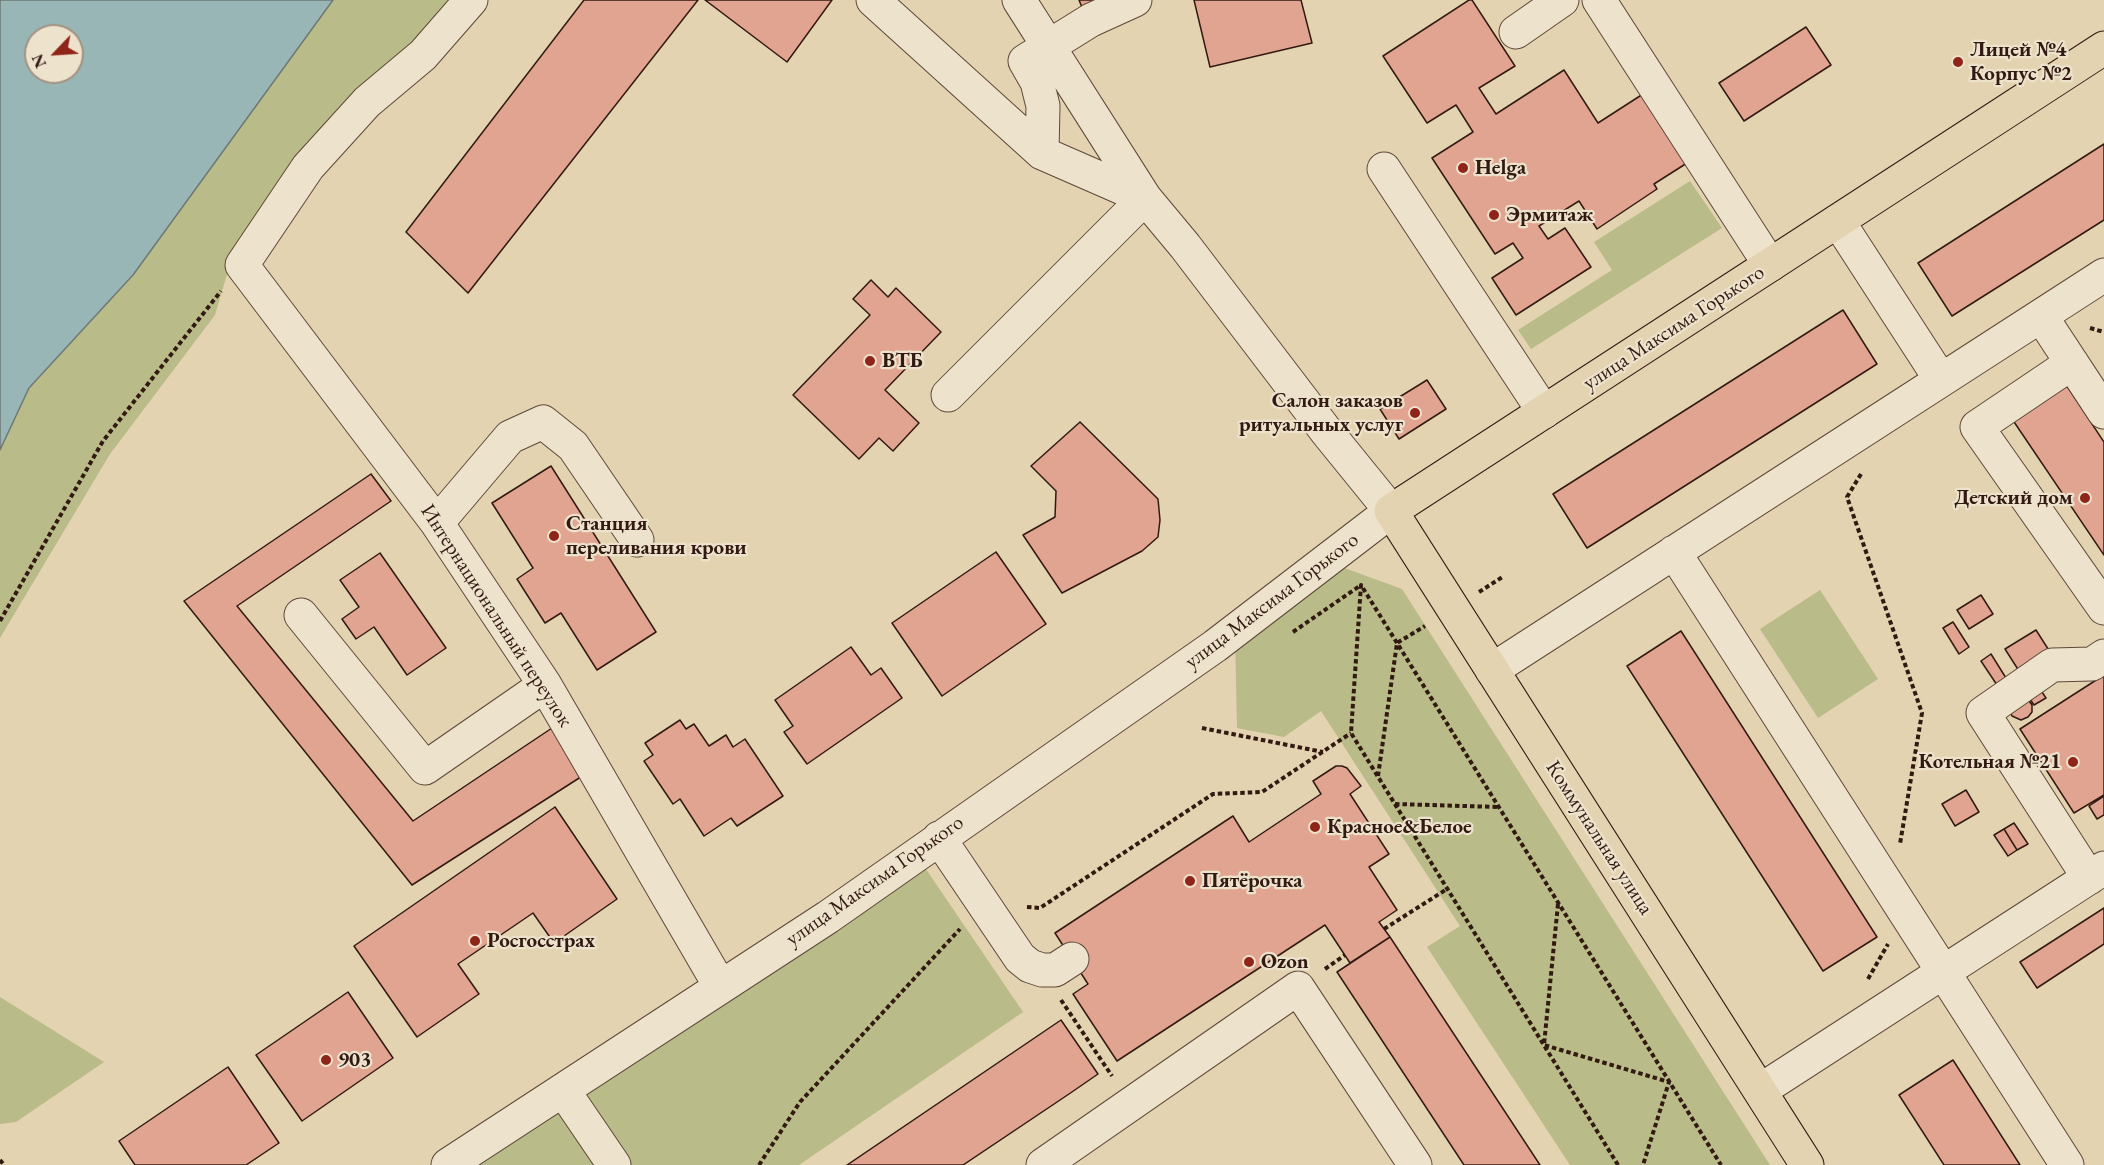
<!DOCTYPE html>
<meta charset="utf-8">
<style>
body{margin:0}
#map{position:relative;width:2104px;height:1165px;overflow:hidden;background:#e3d3b1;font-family:"EB Garamond",serif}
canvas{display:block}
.north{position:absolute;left:24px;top:24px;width:60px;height:60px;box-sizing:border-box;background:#ede2cc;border:2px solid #a29282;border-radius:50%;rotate:245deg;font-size:16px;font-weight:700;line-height:24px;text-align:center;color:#321a12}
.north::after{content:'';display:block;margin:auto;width:21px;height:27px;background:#8f2418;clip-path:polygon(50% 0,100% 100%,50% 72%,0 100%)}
</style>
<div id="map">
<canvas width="2104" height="1165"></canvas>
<div class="north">N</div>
</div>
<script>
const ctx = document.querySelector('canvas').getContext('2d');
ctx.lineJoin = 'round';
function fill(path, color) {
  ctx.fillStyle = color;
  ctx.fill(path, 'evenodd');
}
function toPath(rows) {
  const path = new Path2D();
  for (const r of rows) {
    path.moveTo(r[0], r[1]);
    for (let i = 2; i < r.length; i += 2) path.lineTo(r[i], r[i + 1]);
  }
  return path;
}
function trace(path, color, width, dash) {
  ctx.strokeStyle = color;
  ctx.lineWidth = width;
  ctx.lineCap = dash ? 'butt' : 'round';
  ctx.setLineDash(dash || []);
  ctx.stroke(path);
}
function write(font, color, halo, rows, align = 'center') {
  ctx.font = font + ' "EB Garamond",serif';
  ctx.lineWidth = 4.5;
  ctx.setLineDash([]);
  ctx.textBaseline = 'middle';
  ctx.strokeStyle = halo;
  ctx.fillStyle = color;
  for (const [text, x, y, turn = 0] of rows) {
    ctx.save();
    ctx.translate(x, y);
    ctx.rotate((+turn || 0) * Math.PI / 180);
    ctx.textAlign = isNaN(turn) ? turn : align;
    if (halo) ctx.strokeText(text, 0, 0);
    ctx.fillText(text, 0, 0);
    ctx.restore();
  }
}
fill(toPath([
 [333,0,456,0,233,254,215,315,110,454,0,638,0,450,29,388,133,275],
 [1690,181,1722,228,1531,349,1518,330,1612,270,1594,242],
 [1339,566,1402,589,1770,1165,1570,1165,1427,947,1460,926,1321,711,1284,737,1237,728,1235,635],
 [1820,590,1878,679,1818,718,1760,629],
 [913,850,1023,1012,799,1165,442,1165],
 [0,997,104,1062,16,1122,0,1124]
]), '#b9bb88');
const water = toPath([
 [0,0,333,0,133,275,29,388,0,450,0,0],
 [36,36,72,36,72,72,36,72,36,36]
]);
fill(water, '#98b6b5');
trace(water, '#6f7874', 1.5);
const building = toPath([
 [584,0,698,0,468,293,406,232,584,0],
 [705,0,832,0,787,62,705,0],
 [1079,0,1107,0,1083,10,1079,0],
 [1194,0,1301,0,1312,43,1210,67,1194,0],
 [1469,0,1472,0,1515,66,1479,88,1496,114,1564,70,1598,123,1643,94,1687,163,1654,184,1657,189,1597,229,1579,201,1539,226,1548,239,1565,228,1591,267,1516,315,1492,278,1523,258,1513,243,1495,254,1432,158,1473,132,1456,105,1427,123,1383,56,1469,0],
 [1806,27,1831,65,1744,121,1719,83,1806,27],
 [2104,144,2104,220,1952,316,1918,263,2104,144],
 [871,280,888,297,896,288,941,332,885,390,919,423,893,451,879,438,859,459,793,395,870,315,853,299,871,280],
 [1843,310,1877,364,1587,548,1553,494,1843,310],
 [1427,380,1446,409,1399,439,1380,409,1427,380],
 [2063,380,2104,442,2104,555,2008,413,2063,380],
 [1080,422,1158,499,1160,520,1158,537,1142,551,1062,593,1023,535,1055,517,1056,491,1031,466,1080,422],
 [551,466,656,632,597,670,561,613,545,623,517,579,533,568,492,503,551,466],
 [371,474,391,501,237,606,413,821,555,726,587,773,412,885,184,601,371,474],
 [996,552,1046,624,942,696,892,623,996,552],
 [380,553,446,648,407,675,374,627,356,639,342,619,359,607,340,580,380,553],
 [1981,595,1993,614,1969,629,1957,610,1981,595],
 [1953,622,1969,647,1959,654,1943,628,1953,622],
 [2036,630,2050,652,2019,671,2005,649,2036,630],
 [1681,631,1877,937,1823,971,1627,666,1681,631],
 [851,647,871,675,881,668,902,698,807,764,784,732,793,726,775,700,851,647],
 [1991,654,2006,678,1997,685,1981,661,1991,654],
 [2104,675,2104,795,2074,813,2020,729,2104,675],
 [2040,689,2046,698,2034,705,2028,696,2040,689],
 [2027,698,2032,705,2032,712,2028,717,2021,720,2012,716,2009,709,2027,698],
 [680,720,686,729,694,724,709,746,726,735,733,747,745,739,783,796,737,826,731,818,704,836,680,799,673,804,644,761,653,755,645,743,680,720],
 [1336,766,1342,766,1347,768,1361,786,1350,794,1389,854,1369,867,1397,910,1379,922,1390,937,1350,963,1325,925,1117,1061,1073,994,1088,984,1055,933,1233,816,1249,842,1321,794,1313,781,1336,766],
 [1966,790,1979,812,1955,826,1942,804,1966,790],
 [2104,796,2104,815,2097,819,2089,806,2104,796],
 [555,807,617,899,554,943,533,913,458,964,479,994,417,1037,354,946,555,807],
 [2014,823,2028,844,2017,850,2004,829,2014,823],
 [2004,829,2017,850,2008,856,1994,835,2004,829],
 [2104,908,2104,944,2037,988,2020,962,2104,908],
 [1390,937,1540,1165,1464,1165,1337,972,1390,937],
 [348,992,393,1058,302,1121,256,1055,348,992],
 [1061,1020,1098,1074,1069,1094,963,1165,847,1165,1061,1020],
 [1953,1060,2020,1165,1944,1165,1899,1095,1953,1060],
 [228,1067,279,1143,246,1165,135,1165,119,1141,228,1067]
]);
fill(building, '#e1a490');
trace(building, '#321a12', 1.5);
const minor = toPath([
 [471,0,423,55,367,102,308,167,242,265,437,523,545,685,720,986],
 [1599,0,1770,265],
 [1516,32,1562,0],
 [1042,153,1043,106,1037,82,1025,61,1091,20,1135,0],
 [1384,169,1544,412],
 [1838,221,1941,380],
 [2041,316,2104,412],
 [2072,363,1977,427,2104,608],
 [948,395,1145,198,1019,0],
 [437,523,510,437,543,422,573,446,637,540],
 [1674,552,2067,1165],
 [301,615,425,768,545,685],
 [1492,670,2104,275],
 [939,838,1020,958,1030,966,1042,970,1055,970,1072,959],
 [2089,878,1983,713,2052,665,2092,664,2104,656],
 [563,1090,614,1165],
 [1761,1090,2104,868],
 [448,1165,828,917,1215,646,1391,511,1326,431,1185,246,1145,198,1042,153,873,0],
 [1043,1165,1298,988,1415,1165]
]);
const major = toPath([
 [1807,1165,1391,511,2104,48]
]);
trace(minor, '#5e483a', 35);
trace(major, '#321a12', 35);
trace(toPath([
 [2090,328,2104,332],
 [1861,474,1847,497,1922,713,1900,844],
 [1479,592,1504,576],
 [0,621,103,441,221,291],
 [1293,632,1361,585],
 [1202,728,1323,752],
 [1378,776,1397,643,1425,626],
 [1395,804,1498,807],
 [1558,904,1544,1045,1669,1082,1643,1165],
 [1027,907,1040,908,1213,794,1262,792,1351,733],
 [1384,929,1447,889],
 [1325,969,1345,955],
 [1868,979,1888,944],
 [1061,1000,1112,1076],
 [0,1160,4,1165],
 [759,1165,800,1102,960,929],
 [1618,1165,1351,733,1361,585,1721,1165]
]), '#321a12', 4, [4.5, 3]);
trace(minor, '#ede2cc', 33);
trace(major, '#e3d3b1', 33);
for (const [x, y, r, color] of [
 [1958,62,6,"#8f2418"],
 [1463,168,6,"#8f2418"],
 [1494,215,6,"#8f2418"],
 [870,361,6,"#8f2418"],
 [1415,413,6,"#8f2418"],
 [2085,498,6,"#8f2418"],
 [554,536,6,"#8f2418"],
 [2073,762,6,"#8f2418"],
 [1315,827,6,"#8f2418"],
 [1190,881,6,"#8f2418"],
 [475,941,6,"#8f2418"],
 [1249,962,6,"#8f2418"],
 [326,1060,6,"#8f2418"]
]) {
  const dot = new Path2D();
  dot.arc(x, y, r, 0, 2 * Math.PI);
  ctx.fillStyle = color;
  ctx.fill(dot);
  trace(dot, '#ede2cc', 2);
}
write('bold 21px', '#321a12', '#ede2cc', [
 ["Лицей №4",1970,50],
 ["Корпус №2",1970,74],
 ["Helga",1475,168],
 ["Эрмитаж",1506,215],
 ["ВТБ",882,361],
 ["Салон заказов",1403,401,"right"],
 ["ритуальных услуг",1403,425,"right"],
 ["Детский дом",2073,498,"right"],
 ["Станция",566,524],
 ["переливания крови",566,548],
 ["Котельная №21",2061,762,"right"],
 ["Красное&Белое",1327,827],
 ["Пятёрочка",1202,881],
 ["Росгосстрах",487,941],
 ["Ozon",1261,962],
 ["903",338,1060]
], 'left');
write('21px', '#321a12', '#ede2cc', [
 ["улица Максима Горького",1674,328,-33],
 ["улица Максима Горького",1272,601,-37],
 ["Интернациональный переулок",496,616,57],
 ["Коммунальная улица",1599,838,57],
 ["улица Максима Горького",875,881,-35]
]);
</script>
